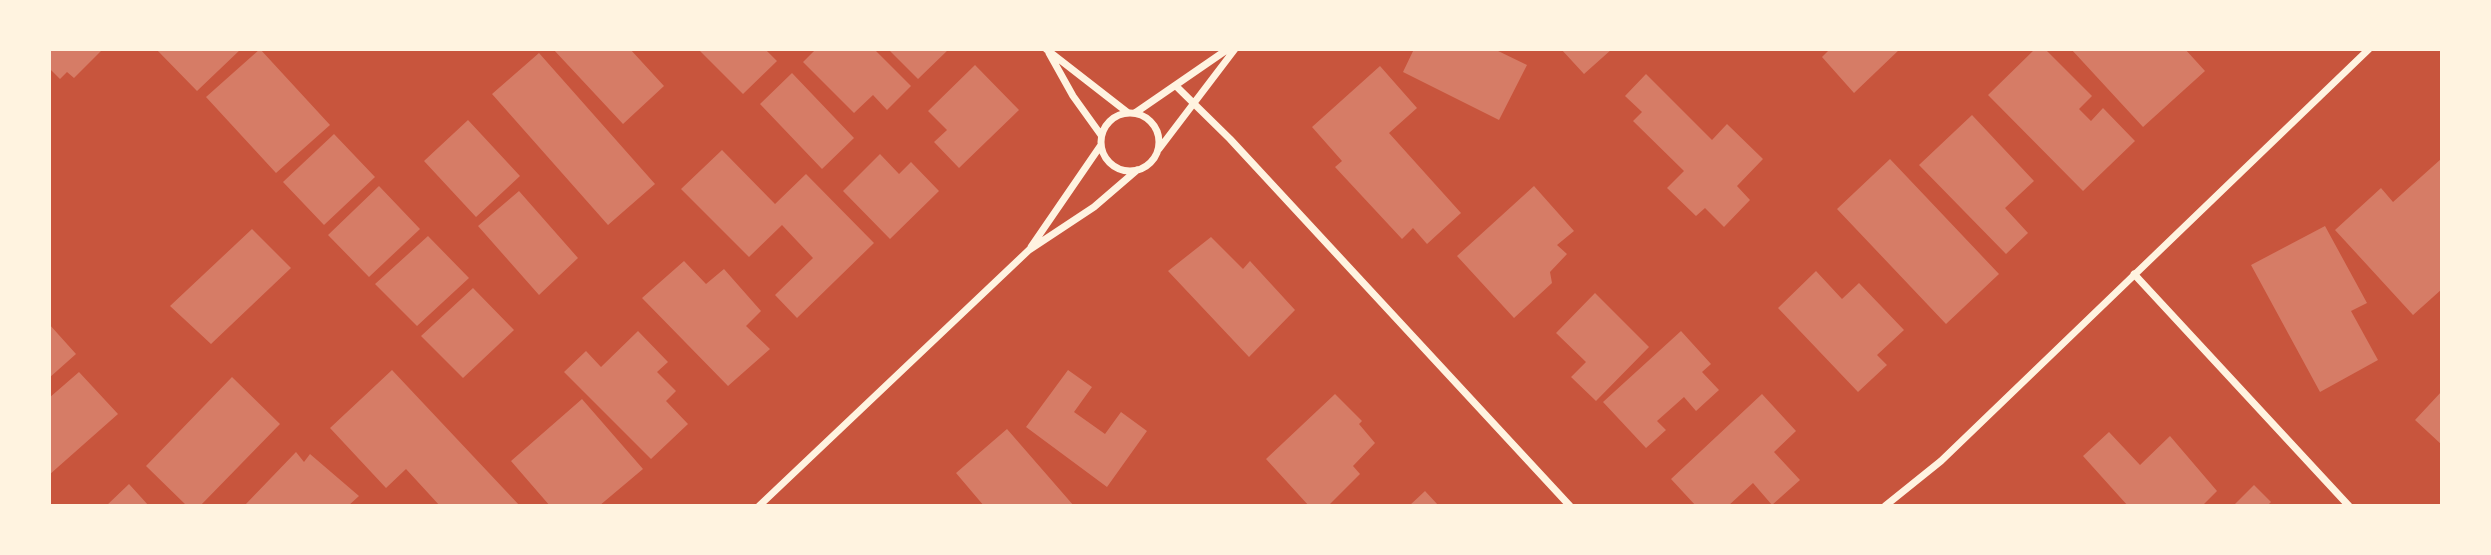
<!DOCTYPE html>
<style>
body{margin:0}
#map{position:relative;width:2491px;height:555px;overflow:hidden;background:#c8553d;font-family:"Crimson Pro",serif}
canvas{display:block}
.frame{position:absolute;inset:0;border:51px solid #fff3e0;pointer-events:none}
</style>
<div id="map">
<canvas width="2491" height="555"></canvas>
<div class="frame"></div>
</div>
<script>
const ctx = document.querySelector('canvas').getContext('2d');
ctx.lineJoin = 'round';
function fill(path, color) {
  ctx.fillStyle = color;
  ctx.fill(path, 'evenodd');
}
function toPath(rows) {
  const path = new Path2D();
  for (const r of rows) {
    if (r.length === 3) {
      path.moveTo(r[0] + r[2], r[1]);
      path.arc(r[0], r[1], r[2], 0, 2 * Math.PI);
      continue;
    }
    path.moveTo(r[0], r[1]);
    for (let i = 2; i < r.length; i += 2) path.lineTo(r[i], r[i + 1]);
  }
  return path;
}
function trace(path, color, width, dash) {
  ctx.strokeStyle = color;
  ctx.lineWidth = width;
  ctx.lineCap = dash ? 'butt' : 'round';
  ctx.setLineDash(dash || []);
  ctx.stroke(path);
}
fill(toPath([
 [49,49,103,49,74,78,67,72,60,79,49,68],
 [156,49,241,49,197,91],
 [260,49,330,125,276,173,206,97],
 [553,49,630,49,664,86,623,124],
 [698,49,765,49,777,61,743,94],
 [816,49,874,49,911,86,887,110,873,95,854,113,803,62],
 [888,49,949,49,918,79],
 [1414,49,1494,49,1527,65,1499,120,1403,72],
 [1561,49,1612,49,1584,74],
 [1830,49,1900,49,1854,93,1822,57],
 [2035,49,2045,49,2092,96,2079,109,2091,121,2103,108,2135,141,2083,191,1988,95],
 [2071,49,2185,49,2205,71,2143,127],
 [539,53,655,184,608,225,492,94],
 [975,65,1019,110,959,168,934,142,947,130,928,111],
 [1380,66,1417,108,1389,133,1461,213,1427,244,1413,228,1402,239,1335,167,1342,161,1312,127],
 [792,73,854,138,822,169,760,104],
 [1646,74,1712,140,1727,124,1763,159,1737,186,1750,200,1724,227,1705,208,1696,216,1667,188,1684,171,1633,121,1642,112,1625,96],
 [1972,115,2034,181,2005,208,2028,233,2006,254,1919,165],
 [468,120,520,176,476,217,424,161],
 [334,134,375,177,324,225,283,182],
 [722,150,775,204,806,174,874,243,797,318,775,295,813,258,782,225,749,257,681,189],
 [880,154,899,174,911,162,939,191,890,239,843,191],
 [1890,159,1999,274,1946,324,1837,209],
 [2441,159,2442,289,2413,315,2335,230,2381,188,2393,202],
 [379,186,420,229,369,277,328,235],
 [1534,186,1574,231,1557,245,1567,254,1550,272,1552,283,1514,318,1457,256],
 [519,191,578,258,539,295,478,226],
 [2325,226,2367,303,2351,311,2378,360,2320,392,2251,265],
 [252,229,291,268,211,344,170,306],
 [428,236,469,278,417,326,375,284],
 [1211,237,1243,269,1250,261,1295,310,1249,357,1168,271],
 [684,261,706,284,724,269,761,311,746,326,770,349,728,386,642,298],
 [1816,271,1842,299,1859,283,1904,330,1877,355,1887,365,1858,392,1778,308],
 [473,288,514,330,463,378,421,336],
 [1595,293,1649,347,1596,401,1571,377,1586,362,1556,333],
 [49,324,76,354,49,378],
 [638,331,668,362,657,372,676,391,666,401,688,424,651,459,564,372,586,351,601,367],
 [1681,331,1711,364,1702,372,1719,390,1696,411,1684,397,1657,421,1666,430,1646,448,1603,402],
 [392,370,520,506,440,506,406,469,386,488,330,428],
 [1068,370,1092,387,1074,412,1105,434,1121,412,1147,431,1107,487,1026,427],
 [79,372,118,414,49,475,49,398],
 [232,377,280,424,200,506,187,506,146,466],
 [2442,391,2442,445,2415,420],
 [1335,394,1362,421,1359,424,1375,443,1353,466,1360,474,1328,506,1309,506,1266,459],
 [1762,394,1796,431,1774,452,1800,480,1772,505,1753,483,1728,506,1696,506,1671,479],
 [582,399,643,469,599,506,550,506,511,461],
 [1007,429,1074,506,984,506,956,473],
 [2109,432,2140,465,2170,436,2217,491,2202,506,2128,506,2083,456],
 [296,452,304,462,310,454,359,496,348,506,244,506],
 [129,484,149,506,106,506],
 [2254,485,2271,502,2267,506,2233,506],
 [1425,491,1439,506,1409,506]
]), '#d67c66');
trace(toPath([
 [1046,49,1127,112],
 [1049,53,1073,96,1101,135],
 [1176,86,1230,139,1570,506],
 [1130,142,29],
 [1135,113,1228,49],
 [1159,149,1235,49],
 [1031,247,1101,145],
 [2134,274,2349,506],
 [759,506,1029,250,1094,207,1137,170],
 [1885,506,1941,461,2369,49]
]), '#fff3e0', 7);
</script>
